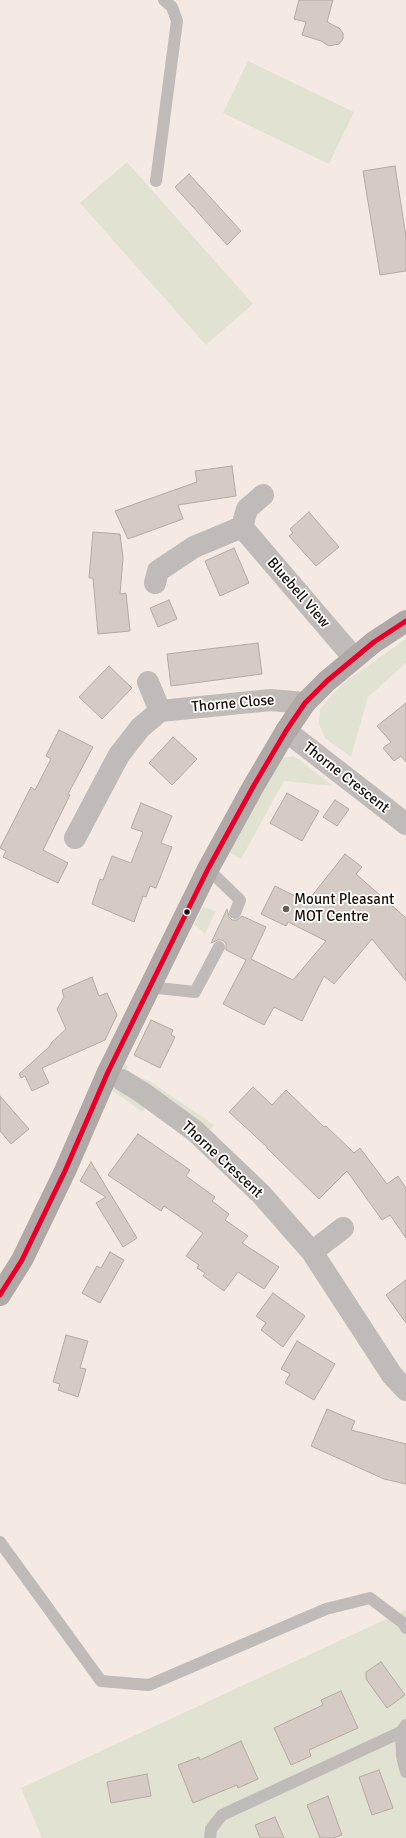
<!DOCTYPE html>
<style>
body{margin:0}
canvas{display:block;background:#f4eae3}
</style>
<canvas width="406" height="1838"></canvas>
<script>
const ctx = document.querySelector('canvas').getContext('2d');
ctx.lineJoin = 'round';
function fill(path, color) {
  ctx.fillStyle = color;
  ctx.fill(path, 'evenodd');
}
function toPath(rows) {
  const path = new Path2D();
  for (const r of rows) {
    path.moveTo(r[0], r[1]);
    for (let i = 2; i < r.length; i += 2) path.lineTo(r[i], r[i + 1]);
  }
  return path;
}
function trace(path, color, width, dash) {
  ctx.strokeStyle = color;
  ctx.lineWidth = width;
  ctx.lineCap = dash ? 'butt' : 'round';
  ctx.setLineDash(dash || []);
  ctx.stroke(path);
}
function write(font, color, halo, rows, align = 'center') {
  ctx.font = font + ' Signika,sans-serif';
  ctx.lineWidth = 3.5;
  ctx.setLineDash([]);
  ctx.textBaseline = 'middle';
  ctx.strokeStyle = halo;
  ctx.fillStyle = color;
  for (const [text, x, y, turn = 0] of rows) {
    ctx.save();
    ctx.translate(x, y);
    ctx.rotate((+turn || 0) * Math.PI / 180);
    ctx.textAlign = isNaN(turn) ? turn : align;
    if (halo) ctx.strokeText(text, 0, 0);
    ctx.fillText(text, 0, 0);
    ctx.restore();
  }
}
fill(toPath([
 [248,61,354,112,329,164,223,113],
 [127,162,253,304,206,345,80,203],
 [406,639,406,663,368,697,351,757,325,738,319,724,320,710,328,699,346,681],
 [293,756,299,759,333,786,284,781,241,859,228,852,276,764,283,758],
 [203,907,216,911,205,934,194,924],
 [123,1061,128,1067,119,1086,146,1105,143,1112,111,1090],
 [135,1075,151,1082,214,1125,210,1130,146,1089],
 [406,1610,406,1838,42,1838,21,1788]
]), '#e1e2d2');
const building = toPath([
 [299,0,333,0,327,22,339,28,343,33,343,39,339,44,329,46,321,41,302,35,306,22,294,19,299,0],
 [395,166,406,237,406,271,380,275,363,171,395,166],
 [189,174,241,231,227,245,175,187,189,174],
 [232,466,236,496,178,505,183,519,128,539,115,511,197,482,195,471,232,466],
 [309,512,339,547,316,566,289,536,293,533,290,529,309,512],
 [93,532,120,534,123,558,120,594,126,593,130,631,98,634,93,578,89,578,93,532],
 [234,548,249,583,220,596,205,561,234,548],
 [169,600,177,619,158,627,150,608,169,600],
 [258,643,262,674,171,686,167,654,258,643],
 [109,666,132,688,102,719,79,697,109,666],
 [406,703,406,762,401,756,394,761,383,748,391,742,377,726,406,703],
 [59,730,93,747,68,794,70,795,43,850,68,863,58,883,3,857,6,851,0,848,31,787,35,790,51,759,46,756,59,730],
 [173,737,197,759,172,785,149,763,173,737],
 [287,793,319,811,302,841,270,823,287,793],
 [335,800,349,809,337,826,323,817,335,800],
 [141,803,172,816,161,843,172,847,156,888,150,886,146,897,143,896,134,922,92,904,100,879,103,880,112,856,131,863,143,832,131,828,141,803],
 [345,854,362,867,356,874,406,918,406,981,372,939,334,984,324,976,302,1021,274,1007,264,1025,223,1004,246,960,226,950,226,943,222,940,218,940,211,943,227,909,229,917,232,920,237,920,242,916,266,927,251,959,293,980,326,941,288,922,286,926,261,914,275,886,307,902,345,854],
 [92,977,99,996,107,993,117,1015,105,1040,42,1068,49,1083,32,1091,25,1076,21,1078,19,1074,49,1047,52,1042,66,1029,57,1009,64,997,62,990,92,977],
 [151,1020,173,1030,171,1035,175,1037,160,1068,134,1055,151,1020],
 [253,1087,272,1105,286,1090,324,1127,326,1126,354,1153,360,1148,387,1184,398,1176,406,1188,406,1238,390,1215,382,1220,347,1171,319,1199,267,1148,267,1147,229,1112,253,1087],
 [0,1096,29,1129,11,1144,0,1131,0,1096],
 [138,1134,190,1170,186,1176,215,1197,212,1201,229,1214,225,1220,248,1236,242,1243,279,1267,264,1289,238,1272,224,1291,203,1276,205,1273,197,1268,199,1265,186,1256,203,1233,164,1206,161,1211,108,1175,138,1134],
 [91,1162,137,1238,123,1247,96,1203,106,1197,80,1181,91,1162],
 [110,1252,124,1260,100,1303,82,1293,97,1266,101,1268,110,1252],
 [406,1280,406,1323,386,1295,406,1280],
 [273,1293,305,1316,283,1347,261,1330,266,1323,256,1316,273,1293],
 [66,1335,88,1341,80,1368,86,1369,78,1397,58,1390,60,1384,53,1382,66,1335],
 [297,1341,335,1364,314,1400,285,1383,290,1374,281,1369,297,1341],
 [327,1409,355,1421,351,1430,406,1444,406,1484,384,1479,311,1446,327,1409],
 [381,1662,405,1695,387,1708,366,1679,366,1672,381,1662],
 [341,1691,358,1728,309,1750,311,1756,291,1765,274,1728,323,1705,321,1700,341,1691],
 [241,1741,258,1779,238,1788,237,1785,193,1803,178,1765,199,1757,200,1760,241,1741],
 [379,1770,393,1808,372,1815,359,1777,379,1770],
 [147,1774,151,1796,111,1803,107,1782,147,1774],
 [328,1796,342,1835,333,1838,320,1838,307,1805,328,1796],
 [275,1817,284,1838,260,1838,255,1825,275,1817]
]);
fill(building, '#d5cbc4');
trace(building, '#b4aaa3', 1);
trace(toPath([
 [156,181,177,21,172,7,164,0],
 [208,869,240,900,235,913],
 [149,987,195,992,219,947],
 [0,1542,101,1681,149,1685,326,1609,370,1598,403,1623,406,1628],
 [401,1732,402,1756,406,1772],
 [210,1838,211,1829,222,1815,401,1732,406,1725]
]), '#c0bab9', 12);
trace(toPath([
 [242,527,247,509,263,495],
 [155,583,158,571,194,547,242,527,354,658],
 [148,682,160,711],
 [286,731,406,824],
 [75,838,119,755,140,728,160,711,271,700,305,703],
 [122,1080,143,1093,195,1131,261,1194,312,1252,392,1375,406,1390],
 [312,1252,343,1228]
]), '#c0bab9', 22);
trace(toPath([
 [0,1295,22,1260,65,1171,108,1072,208,869,253,787,286,731,305,703,327,681,374,642,406,621]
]), '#b1a8a8', 22);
trace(toPath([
 [0,1295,22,1260,65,1171,108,1072,208,869,253,787,286,731,305,703,327,681,374,642,406,621]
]), '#e4002b', 5);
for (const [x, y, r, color] of [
 [286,909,4,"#665c54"],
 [187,912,3.5,"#190f07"]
]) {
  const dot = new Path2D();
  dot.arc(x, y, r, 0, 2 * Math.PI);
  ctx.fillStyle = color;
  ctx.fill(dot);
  trace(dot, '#fff', 1.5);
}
write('15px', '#190f07', '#fff', [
 ["Bluebell View",298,593,49],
 ["Thorne Close",233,704,-5],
 ["Thorne Crescent",346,778,38],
 ["Thorne Crescent",222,1160,43]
]);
write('15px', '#190f07', '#fff', [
 ["Mount Pleasant",294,900],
 ["MOT Centre",294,917]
], 'left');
</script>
